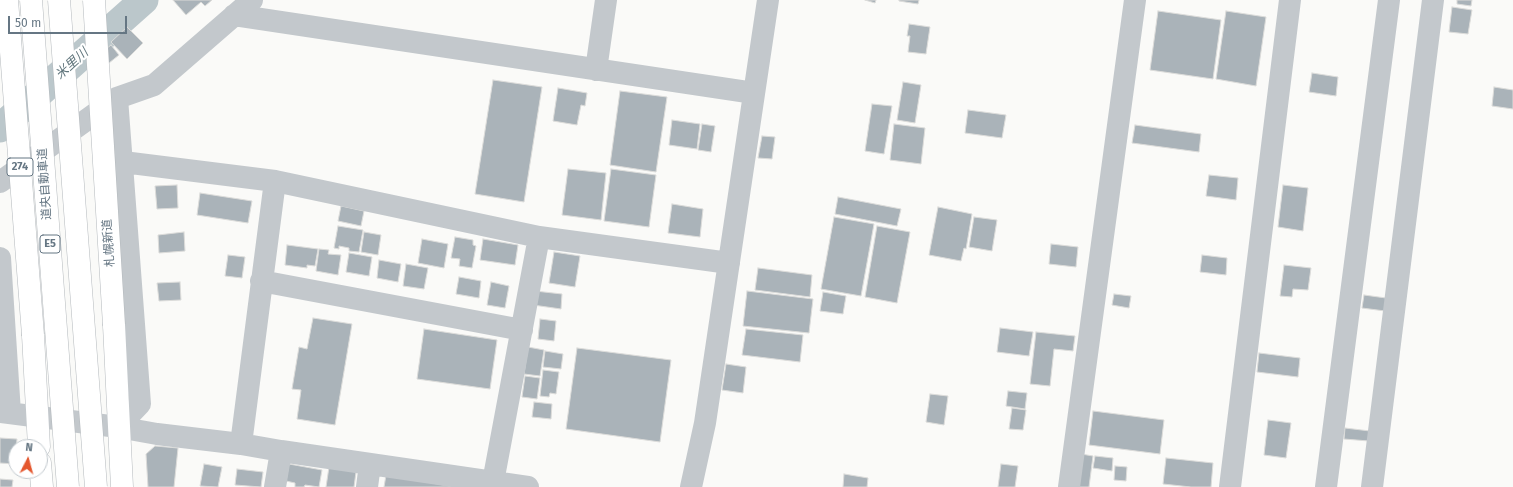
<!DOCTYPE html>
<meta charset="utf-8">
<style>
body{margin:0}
#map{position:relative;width:1513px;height:487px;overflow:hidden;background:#fafaf8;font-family:"Fira Sans",sans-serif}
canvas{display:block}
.north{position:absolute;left:8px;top:439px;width:40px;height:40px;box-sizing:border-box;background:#fff;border:1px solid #c1c8cd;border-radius:50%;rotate:6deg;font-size:11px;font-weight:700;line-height:16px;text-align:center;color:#657683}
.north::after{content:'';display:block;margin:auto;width:14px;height:18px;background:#e4572e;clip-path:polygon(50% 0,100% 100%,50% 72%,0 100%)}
.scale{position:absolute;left:8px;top:16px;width:119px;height:18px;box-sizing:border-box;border:2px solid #657683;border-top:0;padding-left:5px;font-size:12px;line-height:14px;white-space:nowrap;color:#657683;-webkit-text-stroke:3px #fff;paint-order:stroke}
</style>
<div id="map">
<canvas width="1513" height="487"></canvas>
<div class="north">N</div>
<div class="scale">50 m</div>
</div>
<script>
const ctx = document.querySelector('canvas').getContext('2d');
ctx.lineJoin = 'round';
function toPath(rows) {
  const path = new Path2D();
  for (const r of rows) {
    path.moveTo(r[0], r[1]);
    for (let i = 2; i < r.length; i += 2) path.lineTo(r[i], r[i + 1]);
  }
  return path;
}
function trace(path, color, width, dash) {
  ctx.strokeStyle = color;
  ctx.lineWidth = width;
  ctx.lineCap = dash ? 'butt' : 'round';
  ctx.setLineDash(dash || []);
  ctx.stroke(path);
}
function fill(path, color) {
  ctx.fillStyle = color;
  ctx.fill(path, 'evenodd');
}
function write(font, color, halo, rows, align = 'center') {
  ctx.font = font + ' "Fira Sans","Noto Sans JP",sans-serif';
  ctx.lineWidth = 4;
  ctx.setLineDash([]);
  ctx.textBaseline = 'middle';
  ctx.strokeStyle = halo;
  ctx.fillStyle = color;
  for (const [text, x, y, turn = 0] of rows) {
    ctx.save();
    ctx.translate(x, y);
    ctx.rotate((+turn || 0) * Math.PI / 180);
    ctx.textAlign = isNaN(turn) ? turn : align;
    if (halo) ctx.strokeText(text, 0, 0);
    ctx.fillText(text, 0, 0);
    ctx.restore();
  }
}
trace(toPath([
 [0,128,144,0]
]), '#bbc7cb', 29);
const building = toPath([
 [173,0,212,0,205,6,201,2,186,15,173,0],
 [865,0,876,0,875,3,865,0],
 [899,0,919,0,918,4,899,1,899,0],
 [1457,0,1472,0,1471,6,1457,4,1457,0],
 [1452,7,1472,10,1468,34,1449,32,1452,7],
 [1158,11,1221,20,1213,79,1150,70,1158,11],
 [1226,11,1266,17,1256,86,1216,79,1226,11],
 [909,24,930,27,926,54,908,52,910,36,907,36,909,24],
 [127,27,143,43,127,59,111,42,127,27],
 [111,45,119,55,109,63,101,53,111,45],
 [1312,73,1338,77,1336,96,1309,92,1312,73],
 [493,80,542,87,524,202,475,194,493,80],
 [903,82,921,85,915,123,897,120,903,82],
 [1494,87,1513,90,1513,109,1492,106,1494,87],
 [558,88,587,93,585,106,581,105,577,125,553,121,558,88],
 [620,91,667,97,656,172,610,165,620,91],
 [872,104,892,106,884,154,865,151,872,104],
 [968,110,1006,115,1002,138,965,133,968,110],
 [672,120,700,124,697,149,669,145,672,120],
 [702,124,715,126,711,152,698,150,702,124],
 [894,124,925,128,921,164,890,160,894,124],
 [1135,125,1201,134,1199,152,1132,143,1135,125],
 [762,136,775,137,772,159,758,158,762,136],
 [568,169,606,173,601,220,562,215,568,169],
 [611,169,656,175,649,227,604,221,611,169],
 [1209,175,1238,178,1236,200,1206,196,1209,175],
 [177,185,178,208,157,209,155,186,177,185],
 [1283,185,1308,188,1303,231,1278,227,1283,185],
 [200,193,252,201,248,223,197,215,200,193],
 [838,197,901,209,897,226,835,214,838,197],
 [672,204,703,209,700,237,668,233,672,204],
 [341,206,364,211,361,226,338,221,341,206],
 [938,207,972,214,966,249,964,248,961,261,929,255,938,207],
 [834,217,874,224,861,296,821,289,834,217],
 [974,217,997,220,992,251,969,247,974,217],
 [338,226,363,230,359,252,349,251,349,248,339,246,339,249,334,248,338,226],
 [877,226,910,232,897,303,865,297,877,226],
 [184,232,185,251,159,253,158,235,184,232],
 [364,232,381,235,378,255,361,252,364,232],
 [455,237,473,240,473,245,476,246,472,268,459,266,460,259,451,258,455,237],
 [422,239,448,244,444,268,418,263,422,239],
 [483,239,518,245,515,265,480,260,483,239],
 [1051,244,1078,247,1076,267,1049,264,1051,244],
 [287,245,318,249,315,266,307,265,307,268,285,265,287,245],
 [319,249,329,250,328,254,341,255,338,275,316,271,319,249],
 [554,252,580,256,575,287,549,283,554,252],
 [349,253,372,257,369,276,346,272,349,253],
 [228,255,245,257,242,278,225,276,228,255],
 [1202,255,1227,258,1226,275,1200,272,1202,255],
 [379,260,401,264,398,282,377,278,379,260],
 [406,264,428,268,424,289,403,286,406,264],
 [1284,265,1311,268,1308,290,1293,289,1292,297,1280,296,1284,265],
 [758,268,812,275,810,297,755,290,758,268],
 [459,277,481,281,479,298,456,294,459,277],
 [180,282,181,300,159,301,157,283,180,282],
 [491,282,509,286,505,308,487,305,491,282],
 [535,291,562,294,561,309,533,305,535,291],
 [747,291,813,299,809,333,743,326,747,291],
 [823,292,846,296,843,314,820,311,823,292],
 [1114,294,1131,296,1129,308,1112,305,1114,294],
 [1364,295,1386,298,1385,311,1362,308,1364,295],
 [313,318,352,324,335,425,297,419,301,390,292,389,299,347,307,349,313,318],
 [540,319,556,321,554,341,538,339,540,319],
 [1000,328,1033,332,1029,356,997,352,1000,328],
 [424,329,497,340,490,389,417,379,424,329],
 [746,329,803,335,800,362,742,355,746,329],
 [1036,332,1075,336,1073,351,1054,349,1050,386,1030,384,1036,332],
 [528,347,544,350,540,376,524,374,528,347],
 [577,348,671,360,660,442,566,429,577,348],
 [545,351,563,354,561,369,543,367,545,351],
 [1259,353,1300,358,1298,377,1257,372,1259,353],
 [726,364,746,367,743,393,722,390,726,364],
 [543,370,559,372,556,394,550,393,549,397,540,396,543,370],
 [525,376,540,378,537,399,522,397,525,376],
 [1008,391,1027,393,1025,409,1006,406,1008,391],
 [930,394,948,396,944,425,926,422,930,394],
 [534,402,552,404,551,419,532,417,534,402],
 [1012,408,1026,410,1023,430,1009,429,1012,408],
 [1093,411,1164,420,1160,454,1089,445,1093,411],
 [1268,420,1291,423,1286,458,1264,455,1268,420],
 [1345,428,1370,431,1369,441,1344,439,1345,428],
 [0,438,17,439,15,464,0,463,0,438],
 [155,446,178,448,174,487,148,487,146,454,155,446],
 [1081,454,1093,456,1089,487,1076,487,1081,454],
 [1095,456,1113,458,1112,471,1093,468,1095,456],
 [1166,458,1213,463,1211,487,1191,487,1163,484,1166,458],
 [204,464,222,467,218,487,200,486,204,464],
 [289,464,322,470,319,487,305,485,304,487,295,487,295,483,286,481,289,464],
 [1001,464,1018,466,1015,487,998,487,1001,464],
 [1115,466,1127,467,1126,481,1114,480,1115,466],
 [329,467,356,472,354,487,326,487,329,467],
 [237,469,263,472,261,487,235,485,237,469],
 [844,474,868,478,867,487,843,487,844,474],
 [386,475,455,487,384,487,386,475],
 [0,479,13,480,12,487,0,487,0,479]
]);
fill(building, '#aab3b9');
trace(building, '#dcdcda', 1);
const highway = toPath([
 [114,325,122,487],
 [33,335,39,447],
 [40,463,42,487]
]);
trace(highway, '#b4b9bd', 23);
trace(toPath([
 [234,15,754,93],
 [596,70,606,0],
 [117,98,140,404,118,427],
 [123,162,275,181,539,237,729,263],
 [0,182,117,98,154,85,252,0],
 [0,258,10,413],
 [261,281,522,330],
 [0,412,118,427,157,434,241,444,281,451,528,487],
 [241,444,275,181],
 [493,482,539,237],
 [275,487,281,451],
 [367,487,370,464],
 [691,487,705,423,768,0],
 [1069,487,1135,0],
 [1230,487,1290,0],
 [1326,487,1389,0],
 [1372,487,1433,0]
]), '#c3c8cc', 22);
trace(highway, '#fff', 22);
const highwayBridge = toPath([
 [7,0,33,335],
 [31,0,68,487],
 [59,0,96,487],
 [94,0,114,325]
]);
trace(highwayBridge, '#b4b9bd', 23, []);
trace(highwayBridge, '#fff', 22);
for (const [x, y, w] of [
 [20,167,26],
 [50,244,20]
]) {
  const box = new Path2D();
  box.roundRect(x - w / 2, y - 9, w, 18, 3);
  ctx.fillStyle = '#fff';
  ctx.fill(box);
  trace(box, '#657683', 1);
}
write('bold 11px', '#657683', null, [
 ["274",20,167],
 ["E5",50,244]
]);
write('12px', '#657683', '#fff', [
 ["道央自動車道",45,184,-94],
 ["札幌新道",109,243,-94]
]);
write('italic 13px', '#60757c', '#fff', [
 ["米里川",72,64,-42]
]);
</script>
